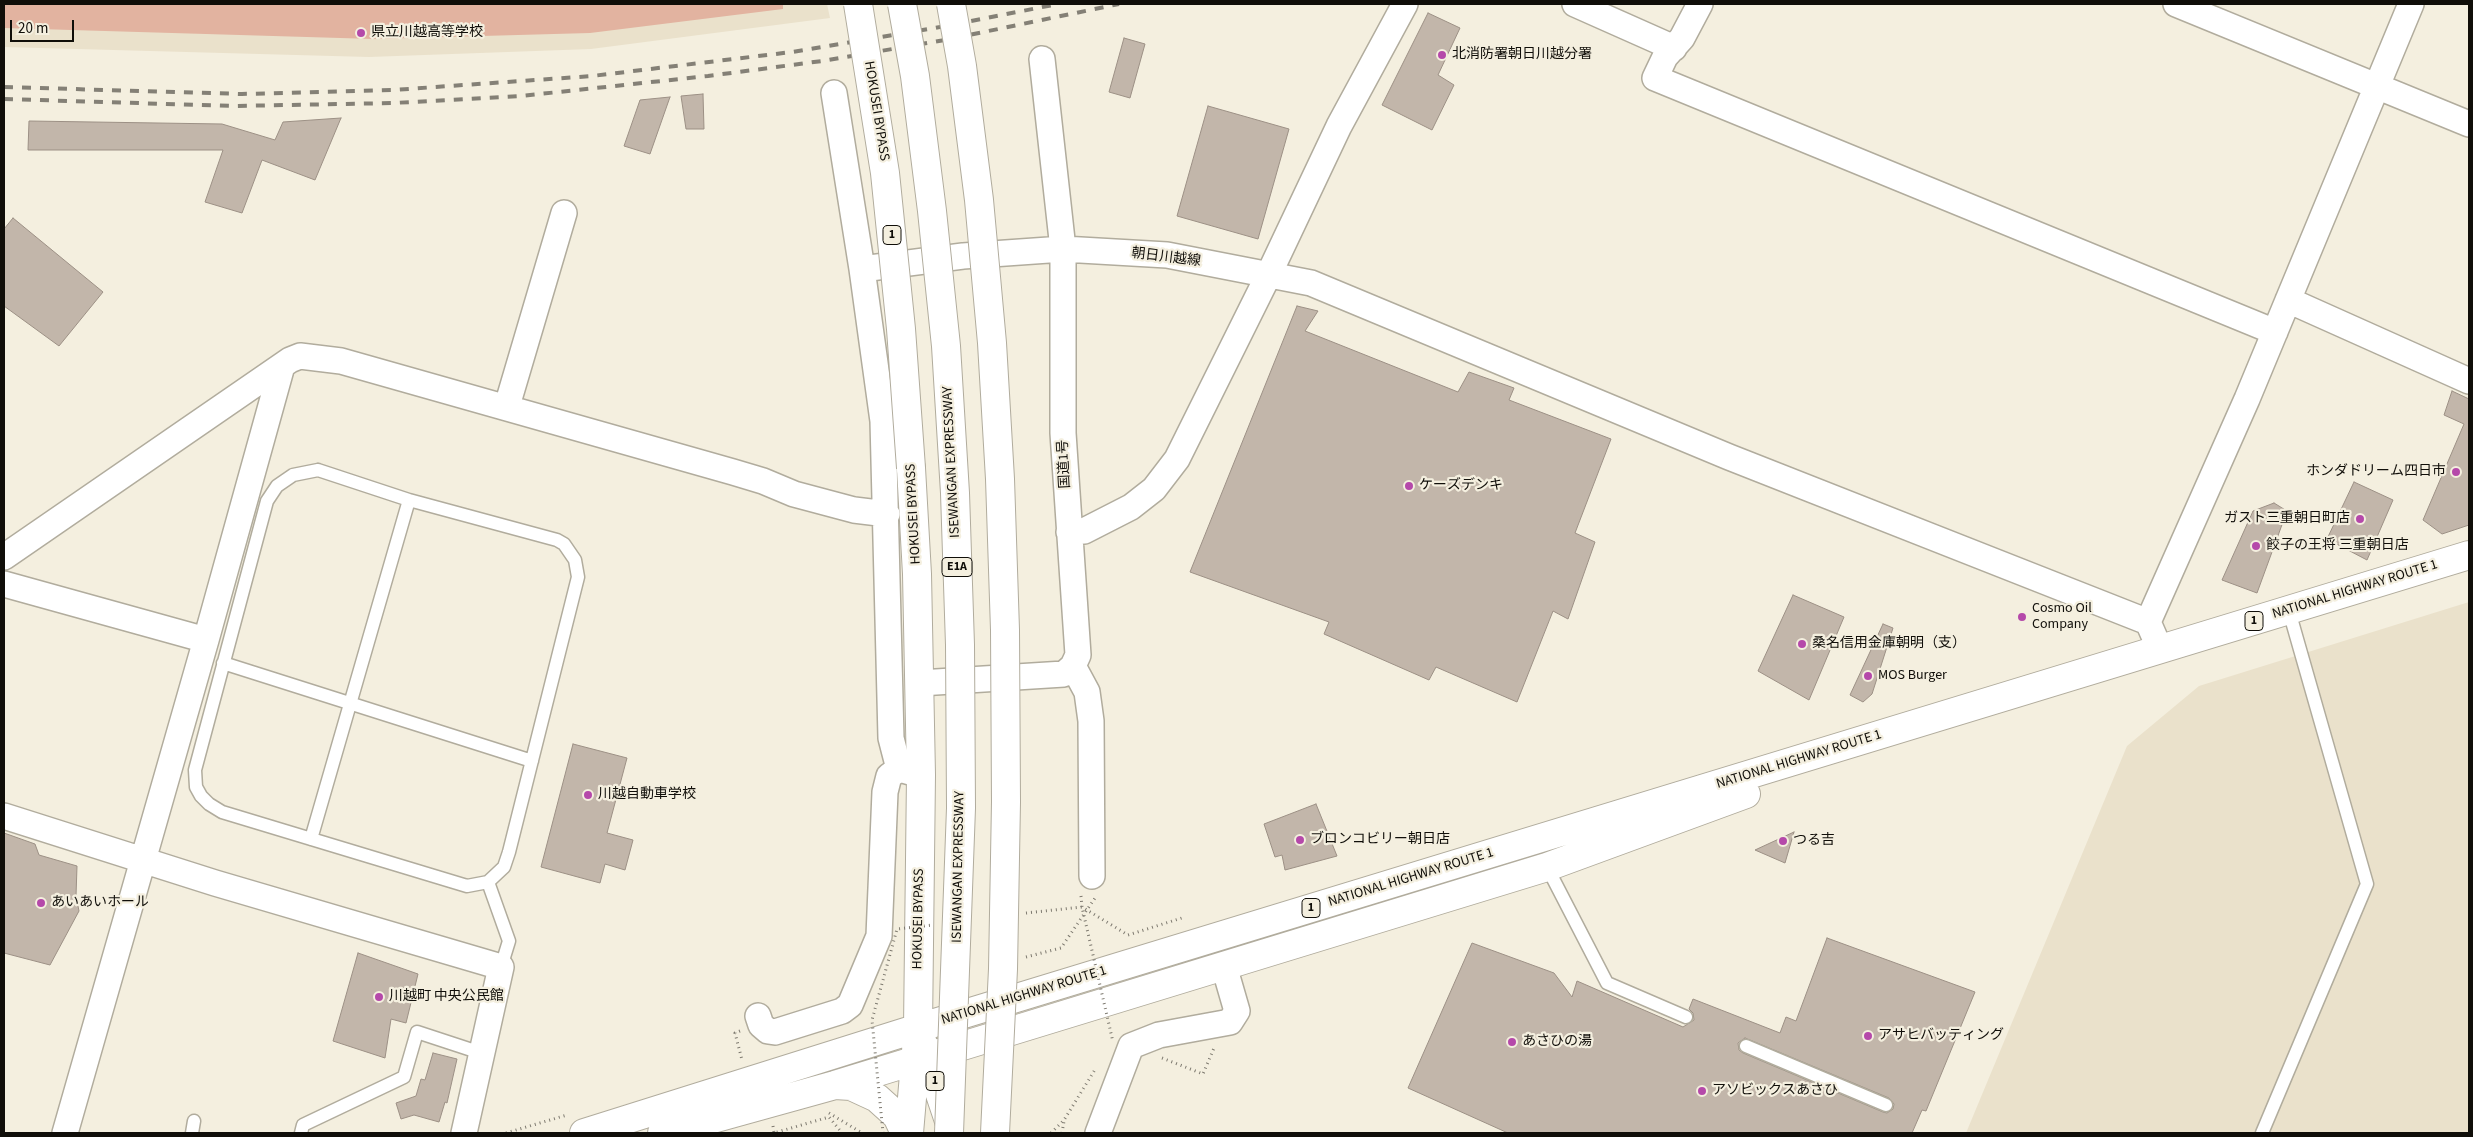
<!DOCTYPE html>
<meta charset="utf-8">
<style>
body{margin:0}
#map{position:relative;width:2473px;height:1137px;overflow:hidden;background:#f4efdf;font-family:"Source Sans 3",sans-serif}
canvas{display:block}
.frame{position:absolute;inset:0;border:5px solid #100e09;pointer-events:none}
.scale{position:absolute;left:10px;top:20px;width:64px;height:22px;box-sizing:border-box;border:2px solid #100e09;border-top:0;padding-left:6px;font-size:15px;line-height:18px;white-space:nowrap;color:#100e09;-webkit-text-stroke:4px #f4efdf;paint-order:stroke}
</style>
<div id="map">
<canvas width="2473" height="1137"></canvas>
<div class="frame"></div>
<div class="scale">20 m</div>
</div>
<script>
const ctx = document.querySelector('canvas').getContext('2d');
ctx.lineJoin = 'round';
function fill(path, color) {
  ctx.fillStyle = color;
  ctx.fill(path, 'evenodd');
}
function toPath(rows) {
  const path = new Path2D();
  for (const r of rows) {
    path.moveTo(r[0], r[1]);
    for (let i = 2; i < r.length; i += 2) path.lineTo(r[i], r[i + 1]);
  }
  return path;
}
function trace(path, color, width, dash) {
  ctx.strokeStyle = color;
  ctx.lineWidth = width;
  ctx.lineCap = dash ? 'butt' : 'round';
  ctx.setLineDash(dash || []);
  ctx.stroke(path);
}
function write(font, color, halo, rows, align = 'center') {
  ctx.font = font + ' "Source Sans 3","Noto Sans JP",sans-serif';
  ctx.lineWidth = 4.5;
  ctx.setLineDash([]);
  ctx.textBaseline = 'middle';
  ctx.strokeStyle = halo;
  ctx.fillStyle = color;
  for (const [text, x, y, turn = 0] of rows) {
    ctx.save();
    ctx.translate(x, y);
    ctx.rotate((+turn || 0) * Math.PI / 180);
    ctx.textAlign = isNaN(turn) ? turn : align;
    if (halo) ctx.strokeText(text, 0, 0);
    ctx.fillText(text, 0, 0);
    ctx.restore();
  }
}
fill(toPath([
 [4,4,827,4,830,18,591,49,369,57,4,47],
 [2469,602,2469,1133,1966,1133,2127,746,2199,686]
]), '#eae1cb');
fill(toPath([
 [4,4,783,4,783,9,590,33,374,39,4,28]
]), '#e2b3a0');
const building = toPath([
 [1428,13,1460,28,1438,75,1454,85,1432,130,1382,105,1428,13],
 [1124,38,1145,44,1130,98,1109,92,1124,38],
 [703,94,704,129,686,129,681,96,703,94],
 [670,97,650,154,624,146,640,100,670,97],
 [1208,106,1289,129,1258,239,1177,216,1208,106],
 [341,118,315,180,262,160,242,213,205,202,223,150,28,150,29,121,222,124,275,140,283,122,341,118],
 [13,218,103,292,59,346,4,306,4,229,13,218],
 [1297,306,1318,311,1305,331,1458,392,1469,372,1514,388,1509,400,1611,439,1575,533,1595,542,1568,619,1553,611,1517,702,1436,667,1429,680,1324,634,1329,622,1190,572,1297,306],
 [2452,391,2469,399,2469,525,2442,534,2423,520,2464,424,2444,415,2452,391],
 [2354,482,2393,500,2367,560,2327,539,2354,482],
 [2274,503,2287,511,2257,593,2222,580,2253,511,2274,503],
 [1793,595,1844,617,1809,700,1758,671,1793,595],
 [1883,624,1893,628,1872,694,1863,702,1850,695,1883,624],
 [573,744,627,758,607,833,633,840,625,870,605,864,600,883,541,867,573,744],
 [1316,804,1337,856,1285,870,1282,855,1275,857,1264,824,1316,804],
 [1794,832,1785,863,1755,850,1794,832],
 [4,833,35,844,39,855,77,866,76,896,79,911,50,965,4,953,4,833],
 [1827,938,1975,992,1926,1111,1922,1110,1912,1133,1508,1133,1408,1088,1472,943,1554,973,1572,997,1577,981,1683,1027,1694,1020,1693,1013,1689,1009,1693,999,1780,1033,1786,1017,1796,1021,1827,938],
 [1745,1038,1889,1098,1894,1104,1893,1109,1887,1113,1883,1112,1743,1053,1739,1050,1738,1043,1745,1038],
 [358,953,418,974,406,1023,391,1019,385,1058,333,1041,358,953],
 [433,1053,457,1059,447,1103,445,1102,439,1122,414,1115,401,1119,396,1103,416,1096,421,1079,425,1080,433,1053]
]);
fill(building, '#c2b6aa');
trace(building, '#9c9085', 1);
const service = toPath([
 [318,470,409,500,557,540,564,544,575,560,578,577,509,852,504,867,488,882,467,886,222,812,209,804,201,796,196,787,195,770,267,501,277,486,293,475,318,470],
 [223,663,532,761],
 [311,839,409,500],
 [1547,867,1607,983,1686,1017],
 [488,882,509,941,501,967],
 [1746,1046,1886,1105],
 [192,1133,194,1121],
 [301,1133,303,1125,404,1077,417,1032,481,1053],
 [2262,1133,2367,884,2289,611]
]);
const minor = toPath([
 [1575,4,1674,48],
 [1700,4,1682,38,1665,57,1655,78,2275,332],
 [2176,4,2469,124],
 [834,93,862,269,883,421,891,738,899,769,921,775],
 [862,269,963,256,1063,249,1167,255,1311,283,1729,457,2148,622],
 [2288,300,2469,381],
 [507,406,564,213],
 [1069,532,1084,531,1131,507,1154,489,1177,459,1269,274,1339,126,1405,4],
 [4,557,290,360,300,356,341,361,733,472,763,481,794,494,854,510,887,514],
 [4,584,206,640],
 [2155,638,2148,622,2247,399,2411,4],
 [1073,666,1087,692,1091,721,1092,876],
 [920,683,1064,674,1073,666,1078,655,1063,433,1063,249,1042,59],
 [4,816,215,883,501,967,464,1133],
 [758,1016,761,1025,768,1031,775,1032,842,1011,850,1005,879,936,885,792,889,776,899,769],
 [65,1133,206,640,282,366],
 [1098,1133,1131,1046,1159,1035,1230,1022,1237,1011,1224,966]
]);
const trunk = toPath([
 [922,1041,949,1121],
 [835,1085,851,1086,877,1098,897,1116,905,1133],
 [584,1133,918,1028,2469,555],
 [662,1133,835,1085,1547,867,1746,794],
 [909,1133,918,1028,921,775,917,574,911,468]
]);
trace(service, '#b1ac9d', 15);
trace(minor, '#b1ac9d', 28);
trace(trunk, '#b1ac9d', 30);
trace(toPath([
 [1081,896,1082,907,1128,935,1185,917],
 [1026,957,1061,948,1095,898],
 [740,1031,735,1033,742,1060],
 [1162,1058,1203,1074,1214,1048],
 [829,1113,862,1133],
 [773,1126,774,1133,829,1117,842,1133],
 [506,1133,567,1115],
 [1051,1133,1064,1120,1096,1068],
 [1062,1133,1064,1121]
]), '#7d796f', 3, [1, 4]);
trace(service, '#fff', 12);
trace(minor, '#fff', 25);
trace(trunk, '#fff', 28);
trace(toPath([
 [4,87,242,94,393,90,592,76,792,52,935,28,1058,4],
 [4,99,234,106,393,103,521,96,708,76,822,61,945,40,1119,4]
]), '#848076', 4, [9, 9]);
const trunkBridge = toPath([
 [858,4,885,173,901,329,911,468]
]);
const motorwayBridge = toPath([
 [902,4,915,76,932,211,946,346,955,493,960,645,961,808,949,1133],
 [951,4,962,66,979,200,992,343,1000,479,1005,630,1006,802,1003,969,995,1133]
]);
trace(trunkBridge, '#b1ac9d', 30, []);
trace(motorwayBridge, '#b1ac9d', 30, []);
trace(toPath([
 [1026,913,1082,907,1113,1042],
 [883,1133,872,1020,897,929,933,925]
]), '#7d796f', 3, [1, 4]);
trace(trunkBridge, '#fff', 28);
trace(motorwayBridge, '#fff', 28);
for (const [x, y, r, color] of [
 [361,33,5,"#b549aa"],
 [1442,55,5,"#b549aa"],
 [2456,472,5,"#b549aa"],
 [1409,486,5,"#b549aa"],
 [2360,519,5,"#b549aa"],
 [2256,546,5,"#b549aa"],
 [2022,617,5,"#b549aa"],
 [1802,644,5,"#b549aa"],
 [1868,676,5,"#b549aa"],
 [588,795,5,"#b549aa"],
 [1300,840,5,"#b549aa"],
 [1783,841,5,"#b549aa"],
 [41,903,5,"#b549aa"],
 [379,997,5,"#b549aa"],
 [1868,1036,5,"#b549aa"],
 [1512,1042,5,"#b549aa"],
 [1702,1091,5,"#b549aa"]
]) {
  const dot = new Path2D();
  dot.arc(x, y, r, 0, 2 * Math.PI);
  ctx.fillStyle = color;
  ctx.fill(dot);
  trace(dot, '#f4efdf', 2);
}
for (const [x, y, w] of [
 [892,235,18],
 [957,567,30],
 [2254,621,18],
 [1311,908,18],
 [935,1081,18]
]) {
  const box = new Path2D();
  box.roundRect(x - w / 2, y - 9.5, w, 19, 4);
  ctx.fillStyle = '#f4efdf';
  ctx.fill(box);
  trace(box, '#100e09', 1);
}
write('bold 12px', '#100e09', null, [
 ["1",892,235],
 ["E1A",957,567],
 ["1",2254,621],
 ["1",1311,908],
 ["1",935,1081]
]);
write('14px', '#100e09', '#f4efdf', [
 ["県立川越高等学校",371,33],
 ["北消防署朝日川越分署",1452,55],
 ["ホンダドリーム四日市",2446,472,"right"],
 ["ケーズデンキ",1419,486],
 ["ガスト三重朝日町店",2350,519,"right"],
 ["餃子の王将 三重朝日店",2266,546],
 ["Cosmo Oil",2032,609],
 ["Company",2032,625],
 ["桑名信用金庫朝明（支）",1812,644],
 ["MOS Burger",1878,676],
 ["川越自動車学校",598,795],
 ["ブロンコビリー朝日店",1310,840],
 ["つる吉",1793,841],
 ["あいあいホール",51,903],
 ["川越町 中央公民館",389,997],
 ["アサヒバッティング",1878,1036],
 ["あさひの湯",1522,1042],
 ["アソビックスあさひ",1712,1091]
], 'left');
write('14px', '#100e09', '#f4efdf', [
 ["HOKUSEI BYPASS",876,111,81],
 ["朝日川越線",1166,258,7],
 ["ISEWANGAN EXPRESSWAY",952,462,-93],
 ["国道1号",1065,464,-93],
 ["HOKUSEI BYPASS",914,514,-93],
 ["NATIONAL HIGHWAY ROUTE 1",2355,590,-17],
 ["NATIONAL HIGHWAY ROUTE 1",1799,760,-17],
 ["ISEWANGAN EXPRESSWAY",959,867,-89],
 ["NATIONAL HIGHWAY ROUTE 1",1411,878,-17],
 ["HOKUSEI BYPASS",919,919,-89],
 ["NATIONAL HIGHWAY ROUTE 1",1024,996,-17]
]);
</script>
